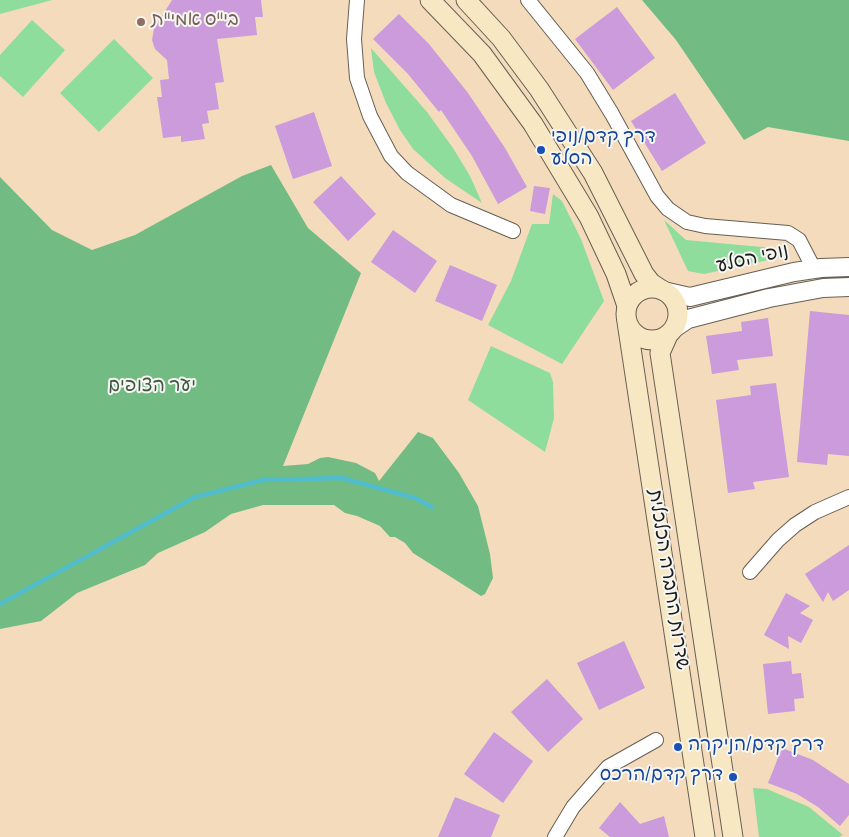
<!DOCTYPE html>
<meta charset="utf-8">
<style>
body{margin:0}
canvas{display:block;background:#f3dbbb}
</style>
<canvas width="849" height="837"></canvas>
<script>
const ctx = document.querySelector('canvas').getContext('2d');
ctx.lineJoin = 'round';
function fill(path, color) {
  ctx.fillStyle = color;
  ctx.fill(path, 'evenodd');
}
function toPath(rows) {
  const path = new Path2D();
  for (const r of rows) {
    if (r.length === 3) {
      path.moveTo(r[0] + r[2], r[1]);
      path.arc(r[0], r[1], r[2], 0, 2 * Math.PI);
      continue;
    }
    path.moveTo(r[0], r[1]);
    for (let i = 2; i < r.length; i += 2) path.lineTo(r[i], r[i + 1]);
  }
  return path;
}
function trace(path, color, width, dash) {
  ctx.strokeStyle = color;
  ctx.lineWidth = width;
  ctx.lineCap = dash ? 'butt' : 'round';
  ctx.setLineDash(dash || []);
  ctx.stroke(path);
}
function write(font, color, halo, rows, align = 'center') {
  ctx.font = font + ' Dekko,"Playpen Sans Hebrew",sans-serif';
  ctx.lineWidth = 4;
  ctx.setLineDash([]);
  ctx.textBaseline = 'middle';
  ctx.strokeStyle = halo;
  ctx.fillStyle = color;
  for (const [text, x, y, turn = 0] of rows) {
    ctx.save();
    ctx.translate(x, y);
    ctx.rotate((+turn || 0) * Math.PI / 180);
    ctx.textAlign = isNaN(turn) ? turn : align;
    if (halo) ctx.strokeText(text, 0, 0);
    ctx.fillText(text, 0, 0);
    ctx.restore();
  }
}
fill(toPath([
 [0,0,52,0,0,14],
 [32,20,65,50,23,97,0,76,0,55],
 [114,39,153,78,99,132,60,93],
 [371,48,427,112,453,148,470,176,482,203,445,178,413,149,400,130,386,103,374,72],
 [553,194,562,201,581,239,604,301,562,364,488,325,511,281,532,224,549,224],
 [664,220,686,240,773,248,787,256,704,274,688,271],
 [491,346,550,373,553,382,554,418,545,452,468,400],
 [753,788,767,789,809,807,843,835,839,837,759,837]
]), '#8edd9c');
fill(toPath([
 [642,0,849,0,849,141,768,127,744,140,676,40],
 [271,165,308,228,361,273,283,466,308,464,320,458,328,457,356,463,375,473,379,481,418,432,433,438,459,473,478,506,490,554,493,578,485,594,481,596,413,553,405,543,395,537,390,537,380,526,357,516,345,513,334,505,263,505,231,514,205,532,158,553,145,565,77,593,41,621,0,629,0,177,52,230,92,250,135,235,242,176]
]), '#72bc84');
trace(toPath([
 [0,604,195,497,263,480,342,478,415,498,432,507]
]), '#51bdcc', 4.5);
fill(toPath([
 [172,0,261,0,263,17,255,17,257,35,217,39,224,82,215,83,219,109,207,111,209,123,202,124,205,139,181,142,181,136,163,138,157,97,162,97,160,80,169,79,167,60,155,49,152,40,154,29],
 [617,7,655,58,613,90,575,39],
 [399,14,429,44,468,93,505,148,527,187,498,204,472,156,441,110,439,112,408,74,373,39],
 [675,93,706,143,662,171,631,121],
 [314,112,332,166,293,179,275,126],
 [341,176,376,214,348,241,313,202],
 [534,186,550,188,545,214,530,211],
 [393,230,437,261,415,293,371,262],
 [450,265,497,285,482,321,435,301],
 [810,311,849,315,849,456,828,454,827,465,797,462],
 [768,318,773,356,737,360,739,370,712,374,706,336,742,331,741,322],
 [776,383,789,477,753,482,755,489,728,493,716,400,751,395,750,386],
 [849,545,849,590,833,601,828,592,823,602,805,574],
 [786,593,810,606,800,613,813,620,801,643,788,636,789,649,764,635],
 [624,641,645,688,599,710,577,663],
 [791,661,792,674,801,673,804,698,794,699,795,711,768,714,763,664],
 [547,679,583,719,548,752,511,712],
 [494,732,533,761,503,803,464,774],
 [782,748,813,760,849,784,849,815,840,826,818,807,797,794,768,783],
 [455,797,500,815,491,837,438,837],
 [620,802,640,824,664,816,669,837,610,837,599,828]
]), '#cb9bdc');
const minor = toPath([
 [357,0,354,39,357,78,370,116,391,156,407,173,451,205,513,231],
 [528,0,587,73,612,114,657,196,668,209,687,222,705,226,788,233,799,240,814,269],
 [750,572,778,540,795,525,815,512,849,497],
 [555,837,573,807,608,767,656,740]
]);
const tertiary = toPath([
 [668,292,690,297,794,272,821,268,849,267],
 [676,327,688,319,769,298,823,288,849,287]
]);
const secondary = toPath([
 [430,0,482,54,533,124,589,217,616,274,627,306],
 [466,0,501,38,539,89,593,173,644,274,651,283,660,289],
 [652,314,26],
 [627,322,705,837],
 [668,335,660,353,733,837]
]);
trace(minor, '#675f54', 16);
trace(tertiary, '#675f54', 20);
trace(secondary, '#675f54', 21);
trace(minor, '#fff', 14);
trace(tertiary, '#fff', 18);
trace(secondary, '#f7e8c3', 19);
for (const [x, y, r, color] of [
 [141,22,5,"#8d6e63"],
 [541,150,5,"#1a4fb4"],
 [678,747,5,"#1a4fb4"],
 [733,777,5,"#1a4fb4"]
]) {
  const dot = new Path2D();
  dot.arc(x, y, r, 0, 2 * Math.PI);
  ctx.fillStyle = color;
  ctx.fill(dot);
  trace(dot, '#f6f6f2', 2);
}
write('19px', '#785e54', '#f6f6f2', [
 ["בי\"ס אמי\"ת",151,22]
], 'left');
write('19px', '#164399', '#f6f6f2', [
 ["דרך קדם/נופי",551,139],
 ["הסלע",551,161],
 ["דרך קדם/הניקרה",688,747],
 ["דרך קדם/הרכס",723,777,"right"]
], 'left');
write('19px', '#1c1c1c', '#f6f6f2', [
 ["נופי הסלע",753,261,-13],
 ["שדרות החברה הכלכלית",666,580,81]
]);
write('19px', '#3e5642', '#f6f6f2', [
 ["יער הצופים",152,388]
]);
</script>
